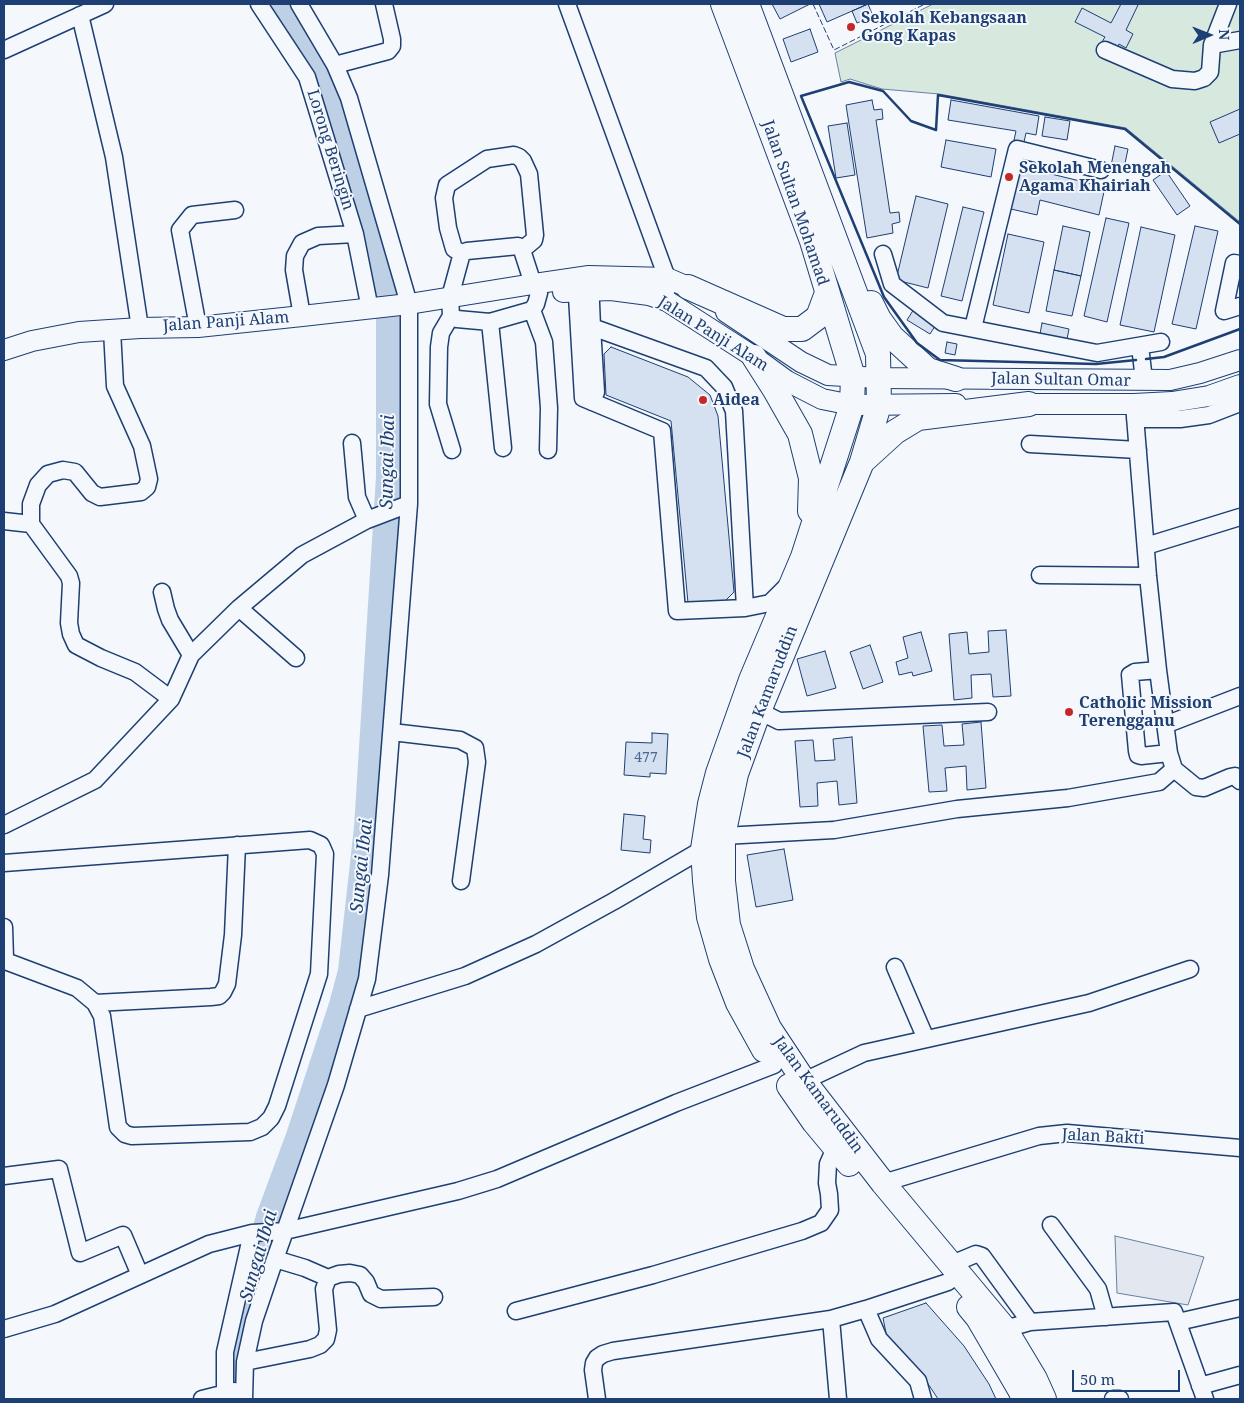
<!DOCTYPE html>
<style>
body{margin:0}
#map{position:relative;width:1244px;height:1403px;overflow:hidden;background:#f4f7fb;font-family:"Noto Serif",serif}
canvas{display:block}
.frame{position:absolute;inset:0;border:5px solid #1d3f73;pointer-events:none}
.north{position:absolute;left:1184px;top:10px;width:50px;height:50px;-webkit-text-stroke:4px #f4f7fb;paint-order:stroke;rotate:89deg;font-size:14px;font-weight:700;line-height:20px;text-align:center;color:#1d3f73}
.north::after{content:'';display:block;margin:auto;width:18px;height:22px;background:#1d3f73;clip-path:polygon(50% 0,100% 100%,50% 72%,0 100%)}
.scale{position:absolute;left:1072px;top:1370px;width:108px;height:22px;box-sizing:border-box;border:2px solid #1d3f73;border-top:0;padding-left:6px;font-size:15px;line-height:18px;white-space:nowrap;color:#1d3f73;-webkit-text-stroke:4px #f4f7fb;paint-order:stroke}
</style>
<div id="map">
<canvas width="1244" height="1403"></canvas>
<div class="frame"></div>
<div class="north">N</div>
<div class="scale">50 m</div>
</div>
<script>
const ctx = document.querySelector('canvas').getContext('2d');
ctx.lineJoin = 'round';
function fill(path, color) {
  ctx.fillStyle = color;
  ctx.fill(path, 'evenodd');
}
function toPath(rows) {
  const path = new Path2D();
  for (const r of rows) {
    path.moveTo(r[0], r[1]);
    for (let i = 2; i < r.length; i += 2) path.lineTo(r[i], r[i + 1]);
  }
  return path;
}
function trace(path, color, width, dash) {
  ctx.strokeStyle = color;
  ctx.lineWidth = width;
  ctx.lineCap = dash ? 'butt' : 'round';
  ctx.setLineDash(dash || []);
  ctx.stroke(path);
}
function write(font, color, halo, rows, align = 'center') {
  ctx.font = font + ' "Noto Serif",serif';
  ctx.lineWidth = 4;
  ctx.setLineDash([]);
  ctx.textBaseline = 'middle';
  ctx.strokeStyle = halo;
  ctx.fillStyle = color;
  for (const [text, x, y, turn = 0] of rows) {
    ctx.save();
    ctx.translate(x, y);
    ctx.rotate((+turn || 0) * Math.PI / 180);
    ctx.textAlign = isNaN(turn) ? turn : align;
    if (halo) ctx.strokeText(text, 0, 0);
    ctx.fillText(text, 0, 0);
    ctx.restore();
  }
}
const green = toPath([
 [933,4,1240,4,1240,222,1126,128,939,94,882,89,850,79,841,82,835,53,933,4]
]);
fill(green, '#d7e8df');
trace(green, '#687fa3', 1);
const parking = toPath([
 [1115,1236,1204,1257,1188,1305,1117,1293,1115,1236]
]);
fill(parking, '#e3e8f0');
trace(parking, '#687fa3', 1);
trace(toPath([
 [284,4,321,64,327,77,346,134,387,295],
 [234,1399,232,1356,234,1343,269,1217,299,1136,342,1005,351,971,367,828,389,477,389,315]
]), '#bed0e5', 26);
const building = toPath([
 [772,4,810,4,780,19,772,4],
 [819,4,868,4,827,22,819,4],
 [868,4,873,16,857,23,852,11,868,4],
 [1121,4,1135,4,1138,5,1126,30,1133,34,1126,48,1119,44,1116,50,1102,42,1105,37,1075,22,1082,8,1111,23,1121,4],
 [810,29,818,52,791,62,783,39,810,29],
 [872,100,874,110,882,109,883,119,876,120,890,213,899,212,900,222,892,224,893,233,867,238,846,105,872,100],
 [951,100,1039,116,1036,135,1026,133,1024,142,1014,140,1016,131,948,120,951,100],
 [1240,109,1240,134,1219,143,1210,122,1240,109],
 [1045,117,1070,121,1067,140,1042,136,1045,117],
 [847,123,855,175,836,178,828,126,847,123],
 [946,140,996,149,991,177,941,167,946,140],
 [1115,146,1128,149,1123,173,1110,171,1115,146],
 [1023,157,1050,164,1047,173,1105,187,1099,215,1040,200,1037,215,1011,209,1023,157],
 [1166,171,1190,206,1177,215,1153,180,1166,171],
 [916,196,948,204,928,288,896,280,916,196],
 [963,207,984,212,962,301,941,296,963,207],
 [1106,218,1129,223,1107,322,1084,316,1106,218],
 [1063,226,1090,232,1081,276,1054,270,1063,226],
 [1195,226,1218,231,1196,329,1172,324,1195,226],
 [1141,227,1175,235,1154,332,1120,325,1141,227],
 [1008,234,1044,242,1029,313,993,305,1008,234],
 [1054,270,1081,276,1072,316,1046,311,1054,270],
 [914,309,937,323,930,334,907,320,914,309],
 [1042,323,1069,329,1067,339,1040,334,1042,323],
 [947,342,957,344,955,355,945,353,947,342],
 [611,347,688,377,710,395,718,416,734,592,725,601,688,603,671,421,606,395,604,354,611,347],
 [1006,630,1011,696,993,697,991,674,971,675,972,698,954,700,949,634,967,632,969,654,989,652,988,631,1006,630],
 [921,632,932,671,913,676,912,672,899,675,896,662,908,658,903,637,921,632],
 [870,645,883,682,863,689,850,652,870,645],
 [825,651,836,688,807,696,797,659,825,651],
 [981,722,986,788,967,790,966,766,945,768,947,791,929,792,923,726,942,725,944,746,964,745,962,724,981,722],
 [652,733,668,734,666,774,650,773,650,777,624,775,626,742,652,743,652,733],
 [852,737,857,803,839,805,837,781,817,783,818,806,800,807,795,741,813,740,815,761,835,760,833,739,852,737],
 [624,814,645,816,643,839,651,840,650,853,621,850,624,814],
 [784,849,793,900,756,907,747,855,784,849],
 [926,1303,964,1346,989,1384,996,1399,938,1399,919,1370,887,1338,883,1318,926,1303]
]);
fill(building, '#d5e0f0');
trace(building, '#1d3f73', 1);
const minor = toPath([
 [259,4,307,77,355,234,370,309],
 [567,4,667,278,667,289],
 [80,15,114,157,140,328],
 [1212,45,1240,40],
 [4,50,105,4],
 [1105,50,1172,79,1195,81,1204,78,1210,72,1212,45,1228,4],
 [335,65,388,51,392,46,392,39,384,4],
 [462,253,454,249,448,228,444,198,447,185,487,159,514,155,519,157,523,161,529,174,535,235,534,240,522,250],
 [883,254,892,284,943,323,1097,353,1161,342],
 [1240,264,1234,263,1224,311,1240,306],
 [576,279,583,398,662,431,677,611,745,608,734,411,724,387,706,368,592,327,590,279],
 [532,310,544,342,549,408,548,450],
 [302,316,294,270,295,256,302,243,318,236,355,234],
 [451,316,457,319,490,322,532,310,536,304,539,293],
 [490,322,503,448],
 [198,327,180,230,192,215,235,210],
 [973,328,1017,149,1101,170],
 [1140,346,1144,380],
 [592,402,596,392,592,327],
 [1135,419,1180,419,1209,415,1240,403],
 [352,443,357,497,367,520],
 [1030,444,1138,450],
 [452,450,438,404,439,347,441,333,451,316,450,297,462,253,467,251,518,246,522,250,533,284],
 [4,521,31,524,69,576,71,583,69,623,71,634,76,645,101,658,135,672,171,699],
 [31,524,31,504,38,485,48,474,63,470,75,472,92,493,100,497,141,492,147,487,149,479,142,446,115,386,112,330],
 [1146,546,1240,517],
 [1040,575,1148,576],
 [162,592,166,609,170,620,191,655],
 [239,608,296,658],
 [745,608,770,603,786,587],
 [1158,670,1135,672,1130,675,1137,751,1138,755,1141,756,1169,753],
 [759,711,779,721,988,712],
 [1165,725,1240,696],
 [392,732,460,740,475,748,477,762,461,881],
 [1174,769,1196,787,1204,788,1230,777,1235,776,1240,781],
 [4,825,95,780,171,699,191,655,239,608,302,555,367,520,409,504],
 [723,836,834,830,957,809,1068,798,1159,782,1174,769,1169,753,1158,670,1148,576,1134,404],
 [4,863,310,840,321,845,325,854,319,974,277,1106,271,1118,262,1127,250,1132,132,1136,125,1134,118,1127,102,1016,95,1003,77,988,8,962,5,958,4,927],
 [895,967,926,1039],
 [95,1003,211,997,219,996,223,992,227,984,233,935,237,845],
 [358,1009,465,976,536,944,614,901,703,849],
 [804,1081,864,1053,1089,1003,1190,969],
 [4,1176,59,1169,80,1253,123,1235,140,1275],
 [883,1183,1039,1136,1067,1133,1240,1148],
 [1051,1225,1098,1289,1106,1317],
 [275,1259,305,1268,328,1278],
 [952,1264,976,1254,982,1256,1030,1322],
 [866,1309,879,1339,918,1381,923,1399],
 [516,1311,653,1275,802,1231,821,1223,830,1210,829,1194,827,1183,828,1164,835,1148],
 [1178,1322,1240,1308],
 [4,1329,55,1314,209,1244,252,1233,285,1231,458,1191,497,1179,676,1103,774,1065],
 [1005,1329,1030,1322,1174,1312,1205,1399],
 [245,1362,310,1349,320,1345,326,1339,328,1330,324,1289,328,1278,339,1274,350,1273,360,1275,366,1282,371,1294,381,1299,434,1297],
 [1200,1386,1240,1375],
 [202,1399,234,1391],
 [225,1399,225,1352,252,1233],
 [244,1399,245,1362,254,1321,275,1259,285,1231,336,1085,367,979,380,875,409,504,409,304,349,98,335,65,299,4],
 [597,1399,593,1370,594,1363,597,1358,603,1354,613,1351,831,1319],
 [838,1399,831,1319,866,1309,948,1282],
 [1113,1399,1120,1399]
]);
const major = toPath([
 [563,292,611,290,649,295,667,301,754,357,787,381,822,399,852,405,956,404],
 [726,312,801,362,828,375,879,378,1170,380,1200,373,1240,360],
 [4,350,32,341,79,332,140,328,198,327,302,316,409,304,533,284,589,276,667,278,688,287,700,294],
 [1015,404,1134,404,1172,402,1209,396,1240,385]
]);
const highway = toPath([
 [723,4,812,241,853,377,852,405,803,557,751,680,718,773,710,804,703,849,705,881,709,917,721,959,738,1003,764,1050],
 [747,4,878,354,879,405,862,462,759,711,736,774,723,836,723,881,728,925,742,969,769,1028,804,1081,883,1183,1005,1329,1035,1379,1044,1399],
 [688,287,783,329,802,329,818,317,827,293],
 [871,303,879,319,892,337,928,370,956,379],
 [754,357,775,390,800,434,811,478,810,511],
 [862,462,895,432,918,418,1029,404],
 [789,1086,814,1122,849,1164],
 [969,1307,978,1318,1020,1390,1024,1399]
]);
trace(minor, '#1d3f73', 19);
trace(major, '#1d3f73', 22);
trace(highway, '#1d3f73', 26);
trace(minor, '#f4f7fb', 16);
trace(major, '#f4f7fb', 20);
trace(highway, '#f4f7fb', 24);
trace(toPath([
 [813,4,834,50,925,4]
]), '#1d3f73', 1, [6, 2.5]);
trace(toPath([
 [1146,359,1164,357,1240,329],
 [1136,360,1096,364,940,360,917,343,884,297,801,96,849,82,883,91,911,121,936,130,938,95,1125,129,1240,224]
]), '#1d3f73', 2.5);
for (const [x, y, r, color] of [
 [851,27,5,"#c62828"],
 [1009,177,5,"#c62828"],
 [703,400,5,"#c62828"],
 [1069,712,5,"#c62828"]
]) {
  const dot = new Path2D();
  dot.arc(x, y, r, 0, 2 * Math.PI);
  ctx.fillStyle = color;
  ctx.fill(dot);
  trace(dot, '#f4f7fb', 2);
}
write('14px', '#4b6792', null, [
 ["477",646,758]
]);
write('bold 16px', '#1d3f73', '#f4f7fb', [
 ["Sekolah Kebangsaan",861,18],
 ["Gong Kapas",861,36],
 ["Sekolah Menengah",1019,168],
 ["Agama Khairiah",1019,186],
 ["Aidea",713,400],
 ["Catholic Mission",1079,703],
 ["Terengganu",1079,721]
], 'left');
write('16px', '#1d3f73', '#f4f7fb', [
 ["Lorong Beringin",330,150,73],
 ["Jalan Sultan Mohamad",795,203,71],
 ["Jalan Panji Alam",226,322,-4],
 ["Jalan Panji Alam",713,334,32],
 ["Jalan Sultan Omar",1061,380,1],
 ["Jalan Kamaruddin",768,692,-69],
 ["Jalan Kamaruddin",818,1095,54],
 ["Jalan Bakti",1103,1137,3]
]);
write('italic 18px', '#1d3f73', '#f4f7fb', [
 ["Sungai Ibai",388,462,-89],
 ["Sungai Ibai",362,866,-84],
 ["Sungai Ibai",259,1256,-74]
]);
</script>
